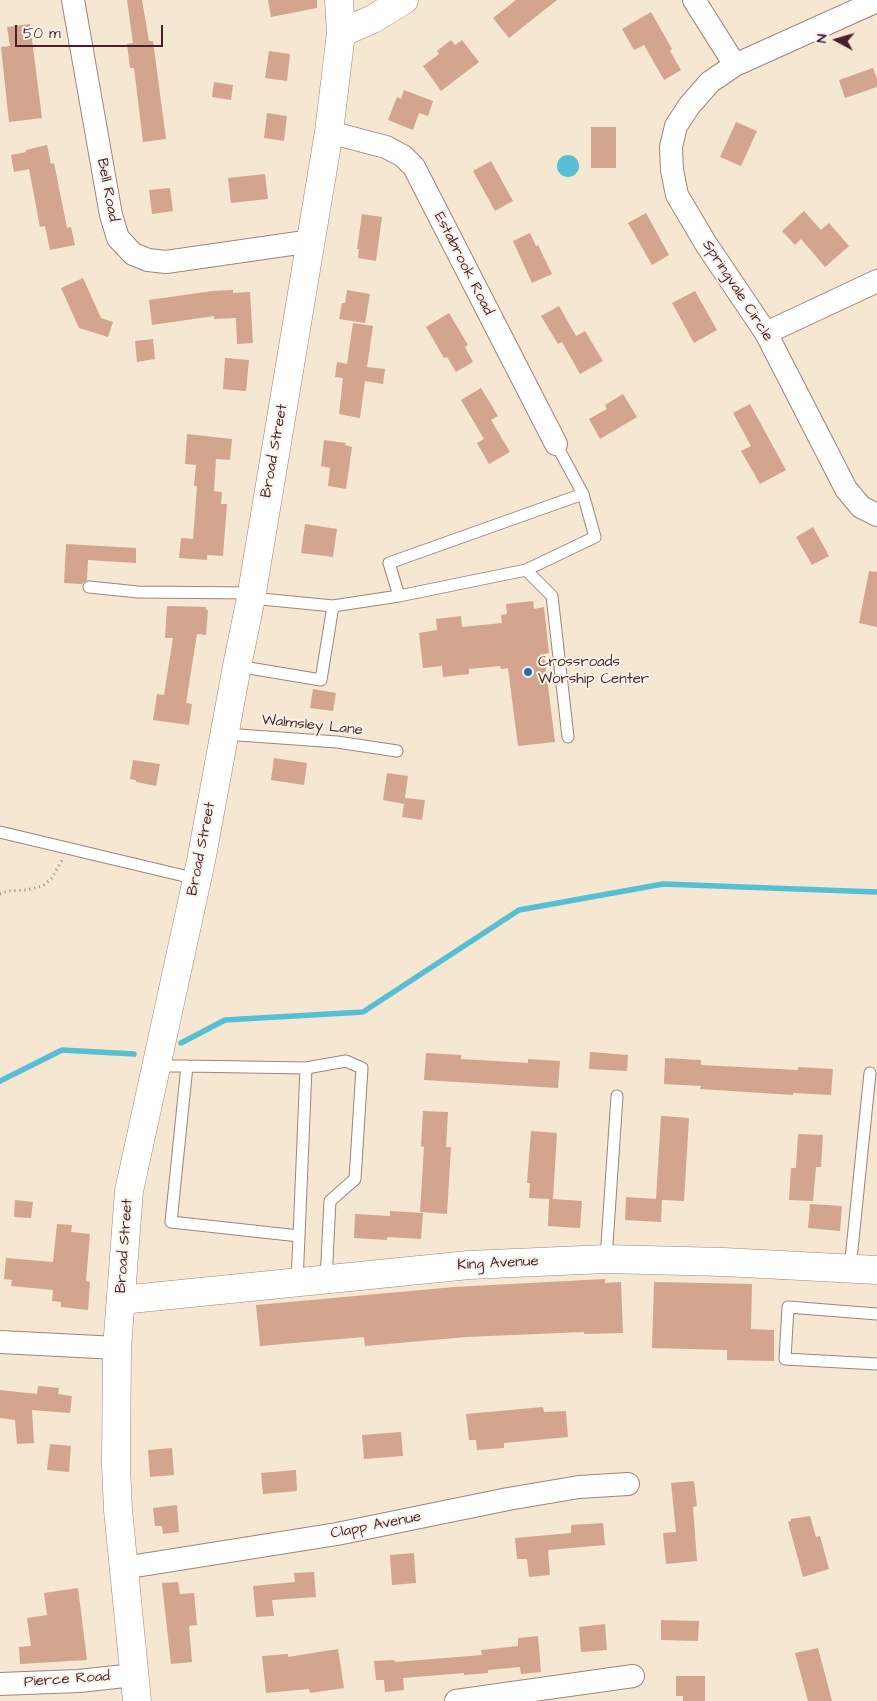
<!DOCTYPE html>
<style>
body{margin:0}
#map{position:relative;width:877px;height:1701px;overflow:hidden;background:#f5e7d1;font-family:"Architects Daughter",sans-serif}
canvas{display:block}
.north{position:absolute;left:812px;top:15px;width:50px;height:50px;-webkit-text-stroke:4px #f7f3e8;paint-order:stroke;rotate:276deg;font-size:14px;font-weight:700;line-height:20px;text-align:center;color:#4a1f2b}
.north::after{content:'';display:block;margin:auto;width:18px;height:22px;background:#4a1f2b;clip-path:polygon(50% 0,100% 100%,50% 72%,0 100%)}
.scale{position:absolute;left:15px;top:25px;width:148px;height:22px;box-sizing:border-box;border:2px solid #4a1f2b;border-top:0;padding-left:6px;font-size:15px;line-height:18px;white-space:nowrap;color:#4a1f2b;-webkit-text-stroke:4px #f7f3e8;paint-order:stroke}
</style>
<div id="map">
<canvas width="877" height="1701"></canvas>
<div class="north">N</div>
<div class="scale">50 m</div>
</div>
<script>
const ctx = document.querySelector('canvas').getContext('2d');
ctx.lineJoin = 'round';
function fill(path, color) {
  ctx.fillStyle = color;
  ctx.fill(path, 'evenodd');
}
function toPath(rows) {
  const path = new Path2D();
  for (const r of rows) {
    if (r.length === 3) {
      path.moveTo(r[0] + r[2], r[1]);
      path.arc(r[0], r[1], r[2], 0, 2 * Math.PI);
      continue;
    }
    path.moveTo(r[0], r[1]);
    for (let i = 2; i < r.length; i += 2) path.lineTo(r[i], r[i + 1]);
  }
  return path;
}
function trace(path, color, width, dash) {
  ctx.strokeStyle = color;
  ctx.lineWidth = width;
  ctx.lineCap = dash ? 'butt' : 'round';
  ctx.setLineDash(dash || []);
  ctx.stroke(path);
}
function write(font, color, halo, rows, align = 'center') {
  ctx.font = font + ' "Architects Daughter",sans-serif';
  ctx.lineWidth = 4;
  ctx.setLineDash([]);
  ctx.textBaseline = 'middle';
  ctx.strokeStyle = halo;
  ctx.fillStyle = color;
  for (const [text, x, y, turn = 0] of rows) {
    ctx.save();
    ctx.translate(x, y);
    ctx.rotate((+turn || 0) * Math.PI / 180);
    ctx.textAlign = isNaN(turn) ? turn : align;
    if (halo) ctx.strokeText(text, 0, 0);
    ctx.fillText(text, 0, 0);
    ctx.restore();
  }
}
fill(toPath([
 [568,166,11]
]), '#56bfd3');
trace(toPath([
 [181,1043,225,1020,363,1012,519,910,663,884,877,892],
 [0,1081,62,1050,134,1054]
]), '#56bfd3', 5.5);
fill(toPath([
 [127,0,142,0,149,41,153,41,166,139,143,142,134,68,130,68,127,44,133,43],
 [268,0,317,0,317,8,271,17],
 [516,0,557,0,509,38,493,18],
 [651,12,672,49,670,51,681,70,664,80,644,45,634,50,622,29],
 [30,24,42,118,9,122,1,47,10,46,7,27],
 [451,40,455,45,462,40,479,62,441,91,423,66,439,54,437,51],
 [269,51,290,54,287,81,265,78],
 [873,68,877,79,877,87,845,98,839,80],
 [214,82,233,85,231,100,212,97],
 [404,90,433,101,428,116,419,113,413,130,388,120,397,97,401,99],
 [267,113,287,116,284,141,264,138],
 [736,122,757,131,741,166,720,157],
 [591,127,616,127,616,168,591,168],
 [47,145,51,164,54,163,67,228,71,227,75,245,50,250,45,226,40,227,29,169,14,172,11,155,26,152,26,150],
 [491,161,513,201,495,211,473,171],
 [265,174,268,199,231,203,228,178],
 [170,188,173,211,152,214,149,190],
 [804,211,821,230,829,223,849,246,825,267,801,239,795,245,782,231],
 [646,213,669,255,652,265,628,223],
 [362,214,382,217,376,261,358,258,359,249,357,249],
 [530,233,536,246,538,245,552,274,532,283,513,241],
 [83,278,101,318,113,322,108,337,79,328,61,288],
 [233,290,233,293,250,292,253,343,237,344,236,318,214,319,214,316,152,325,149,300,212,291],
 [347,290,370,294,365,323,339,319,342,303,345,303],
 [695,291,717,330,694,343,672,303],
 [559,306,576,336,585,331,603,361,580,374,562,342,558,344,541,316],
 [449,313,468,345,465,347,473,362,456,372,447,357,444,358,426,327],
 [353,323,373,326,367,367,385,369,383,384,365,381,360,418,339,414,343,378,335,377,337,362,347,364],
 [153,339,155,359,137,362,135,341],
 [225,358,249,360,246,391,223,389],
 [481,388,498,416,491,420,510,452,489,464,477,443,484,439,461,400],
 [623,394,637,417,600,439,589,419,607,409,605,405],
 [750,404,786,470,760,484,741,451,751,446,733,413],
 [187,434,232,439,230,460,216,459,214,491,222,492,221,504,227,504,223,556,207,555,207,560,179,558,181,538,193,539,197,486,194,486,196,465,185,464],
 [324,440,346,443,345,445,352,447,346,489,328,486,330,468,321,466],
 [305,524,337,529,333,557,301,553],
 [813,527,829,556,812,565,796,537],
 [66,544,136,548,136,563,88,560,87,580,82,584,64,583],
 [869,571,877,572,877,627,859,623],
 [533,601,534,609,544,607,549,653,544,654,555,742,518,746,508,668,501,669,500,666,469,669,469,674,443,677,442,666,423,668,419,633,437,630,436,619,461,616,462,627,502,623,501,615,507,614,506,604],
 [167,606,206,607,206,610,208,610,206,635,197,634,186,703,192,704,189,725,153,720,157,694,164,695,173,638,165,638],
 [313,689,336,693,333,711,310,708],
 [274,758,307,763,304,785,271,780],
 [133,760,160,764,156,786,136,782,136,780,130,779],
 [387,773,408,776,404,804,383,800],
 [405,798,425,800,422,820,402,817],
 [590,1052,628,1055,627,1071,589,1069],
 [426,1053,461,1055,461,1059,528,1063,528,1059,560,1061,558,1088,424,1080],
 [665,1058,701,1060,701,1065,798,1070,798,1067,833,1069,831,1095,793,1093,793,1095,700,1089,701,1086,664,1084],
 [423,1111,448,1112,446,1147,451,1147,447,1214,420,1212,424,1147,421,1146],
 [661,1116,689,1118,684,1201,662,1200,661,1222,625,1220,626,1197,656,1199],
 [531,1131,557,1133,553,1199,582,1201,580,1228,548,1226,549,1199,529,1198,530,1183,527,1183],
 [798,1134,823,1135,821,1167,816,1167,813,1201,789,1200,791,1168,796,1168],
 [15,1200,33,1202,31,1218,14,1217],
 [810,1204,842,1206,840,1231,808,1228],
 [390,1211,423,1213,421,1239,387,1237,387,1240,354,1238,355,1214,390,1216],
 [57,1224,72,1225,71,1232,90,1234,86,1281,90,1282,88,1310,61,1307,61,1302,52,1301,53,1290,11,1286,12,1280,4,1279,6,1258,53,1262],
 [605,1279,605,1283,621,1282,623,1333,584,1334,584,1332,467,1337,365,1346,364,1337,260,1346,256,1305,454,1287],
 [654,1282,752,1284,751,1329,774,1330,774,1361,727,1360,727,1350,652,1348],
 [38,1386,59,1388,58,1394,72,1396,70,1413,32,1410,34,1443,17,1444,15,1420,0,1418,0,1390,37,1394],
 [543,1407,544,1412,566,1411,568,1437,504,1443,504,1448,477,1450,476,1440,469,1440,466,1414],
 [401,1432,403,1456,364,1459,362,1435],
 [50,1444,71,1446,69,1472,47,1470],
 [172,1448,174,1475,150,1477,148,1450],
 [296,1470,297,1491,263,1494,261,1473],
 [694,1481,697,1506,693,1507,697,1561,666,1564,663,1533,676,1532,671,1483],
 [177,1505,179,1532,163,1534,162,1526,155,1526,153,1508],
 [810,1516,816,1537,820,1536,829,1569,803,1577,788,1522,791,1521,791,1519],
 [603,1523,605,1545,548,1550,550,1575,529,1577,527,1559,517,1559,515,1538,571,1533,571,1525],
 [414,1553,416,1583,392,1585,390,1555],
 [314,1572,316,1597,272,1600,274,1616,256,1617,253,1586,295,1582,294,1573],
 [178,1582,180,1594,194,1593,197,1625,189,1626,192,1662,171,1664,162,1583],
 [78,1588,87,1660,20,1664,19,1647,31,1646,27,1618,47,1615,44,1593],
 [661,1620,699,1621,698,1641,661,1640],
 [605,1624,607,1650,581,1652,579,1627],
 [538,1636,541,1672,521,1674,520,1667,488,1670,488,1673,464,1675,464,1673,403,1678,404,1690,385,1692,384,1680,376,1680,374,1661,394,1660,395,1662,482,1655,481,1650,518,1646,518,1638],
 [818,1648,832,1701,808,1701,795,1653],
 [338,1649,344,1688,310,1693,309,1689,266,1693,262,1656,288,1654,288,1657],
 [676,1676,705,1676,705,1701,683,1701,683,1696,676,1696]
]), '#d3a58e');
const service = toPath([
 [556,444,583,494],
 [526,570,552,596,568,737],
 [89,587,138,592,252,593],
 [251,598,333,606,399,596,526,570,595,537,583,494,389,563,399,596],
 [237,666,321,680,333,606],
 [225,734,337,742,397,751],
 [0,832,197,879],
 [156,1066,187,1066,306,1068,299,1236,171,1222,187,1066],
 [306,1068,346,1061,362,1068,355,1179,330,1201,326,1280],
 [606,1259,617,1096],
 [850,1269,870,1073],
 [297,1282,299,1236],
 [877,1314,788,1307,785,1359,877,1364]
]);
const minor = toPath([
 [73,0,111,215,118,238,133,254,148,260,166,262,312,241],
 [694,0,735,65],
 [877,1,735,65,710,82,689,106,676,126,671,147,672,170,677,195,706,244,766,333,846,489,861,507,877,515],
 [329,132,386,147,403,156,414,167,556,444],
 [766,333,877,281],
 [0,1342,117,1348],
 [123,1568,337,1534,508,1499,579,1487,628,1484],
 [0,1684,79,1681,134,1675],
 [456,1701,633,1676]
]);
const tertiary = toPath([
 [341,33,373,19,404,0],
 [121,1300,469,1265,606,1259,724,1262,877,1270]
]);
const secondary = toPath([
 [137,1701,118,1510,116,1465,117,1348,129,1191,201,861,237,666,251,598,329,132,341,33,339,0]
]);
trace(service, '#a0837e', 13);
trace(minor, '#a0837e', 24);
trace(tertiary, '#a0837e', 29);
trace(secondary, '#a0837e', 29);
trace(toPath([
 [0,894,8,891,26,890,43,886,52,878,62,860]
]), '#a0837e', 3, [1, 4]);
trace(service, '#fff', 11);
trace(minor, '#fff', 22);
trace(tertiary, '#fff', 28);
trace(secondary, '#fff', 28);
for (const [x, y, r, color] of [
 [528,672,5,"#1f6fb2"]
]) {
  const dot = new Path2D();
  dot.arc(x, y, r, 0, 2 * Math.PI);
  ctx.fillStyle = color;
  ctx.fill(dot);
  trace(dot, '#f7f3e8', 2);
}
write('15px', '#4a1f2b', '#f7f3e8', [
 ["Bell Road",107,190,79],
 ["Estabrook Road",463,264,63],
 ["Springvale Circle",737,291,57],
 ["Broad Street",275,451,-80],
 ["Walmsley Lane",312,726,6],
 ["Broad Street",202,849,-79],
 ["Broad Street",125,1246,-86],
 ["King Avenue",498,1264,-3],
 ["Clapp Avenue",376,1526,-11],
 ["Pierce Road",67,1680,-4]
]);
write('15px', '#4a1f2b', '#f7f3e8', [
 ["Crossroads",538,663],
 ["Worship Center",538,680]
], 'left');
</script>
